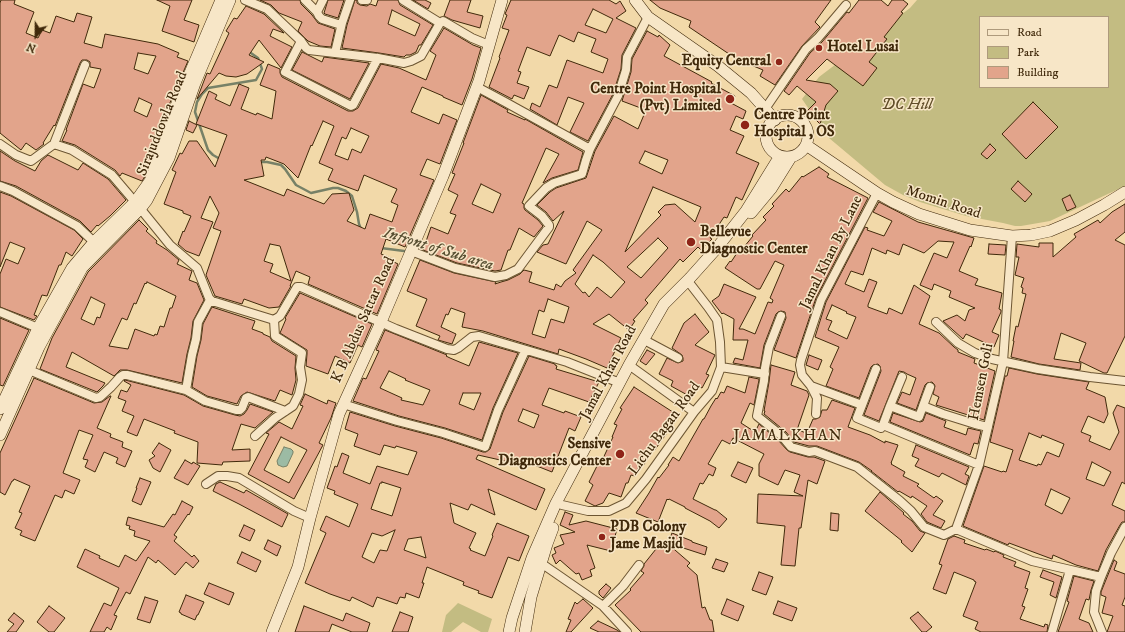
<!DOCTYPE html>
<style>
body{margin:0}
#map{position:relative;width:1125px;height:632px;overflow:hidden;background:#f2d9a9;font-family:"IM FELL DW Pica",serif}
canvas{display:block}
.legend{position:absolute;left:979px;top:16px;width:130px;height:72px;box-sizing:border-box;background:#f7e6c7;border:1px solid #ae9a7c;margin:0;padding:5px 7px;list-style:none;font-size:12px;color:#40290b}
.legend li{display:flex;align-items:center;gap:8px;height:20px}
.legend b{width:20px;border:1px solid #ae9a7c}
.north{position:absolute;left:16px;top:16px;width:40px;height:40px;-webkit-text-stroke:3px #f7e6c7;paint-order:stroke;rotate:202deg;font-size:11px;font-weight:700;line-height:16px;text-align:center;color:#40290b}
.north::after{content:'';display:block;margin:auto;width:14px;height:18px;background:#40290b;clip-path:polygon(50% 0,100% 100%,50% 72%,0 100%)}
</style>
<div id="map">
<canvas width="1125" height="632"></canvas>
<ul class="legend">
<li><b style="height:5px;background:#f7e6c7"></b>Road</li>
<li><b style="height:11px;background:#c3bc82"></b>Park</li>
<li><b style="height:11px;background:#e2a48b"></b>Building</li>
</ul>
<div class="north">N</div>
</div>
<script>
const ctx = document.querySelector('canvas').getContext('2d');
ctx.lineJoin = 'round';
function fill(path, color) {
  ctx.fillStyle = color;
  ctx.fill(path, 'evenodd');
}
function toPath(rows) {
  const path = new Path2D();
  for (const r of rows) {
    if (r.length === 3) {
      path.moveTo(r[0] + r[2], r[1]);
      path.arc(r[0], r[1], r[2], 0, 2 * Math.PI);
      continue;
    }
    path.moveTo(r[0], r[1]);
    for (let i = 2; i < r.length; i += 2) path.lineTo(r[i], r[i + 1]);
  }
  return path;
}
function trace(path, color, width, dash) {
  ctx.strokeStyle = color;
  ctx.lineWidth = width;
  ctx.lineCap = dash ? 'butt' : 'round';
  ctx.setLineDash(dash || []);
  ctx.stroke(path);
}
function write(font, color, halo, rows, align = 'center') {
  ctx.font = font + ' "IM FELL DW Pica",serif';
  ctx.lineWidth = 3;
  ctx.setLineDash([]);
  ctx.textBaseline = 'middle';
  ctx.strokeStyle = halo;
  ctx.fillStyle = color;
  for (const [text, x, y, turn = 0] of rows) {
    ctx.save();
    ctx.translate(x, y);
    ctx.rotate((+turn || 0) * Math.PI / 180);
    ctx.textAlign = isNaN(turn) ? turn : align;
    if (halo) ctx.strokeText(text, 0, 0);
    ctx.fillText(text, 0, 0);
    ctx.restore();
  }
}
fill(toPath([
 [917,0,1125,0,1125,186,1050,221,1021,226,1015,226,1003,223,966,216,920,202,903,195,885,185,829,138,802,99,819,77,910,8],
 [980,17,1108,17,1108,87,980,87],
 [458,603,492,619,488,632,481,632,463,622,451,632,442,632,446,615]
]), '#c3bc82');
const water = toPath([
 [284,447,291,449,293,451,293,453,287,466,283,467,278,465,277,461,284,447]
]);
fill(water, '#9cbba4');
trace(water, '#778167', 1);
trace(toPath([
 [220,159,213,155,208,150,195,112,197,102,202,94,208,88,256,80,262,69,258,58,248,51],
 [259,162,267,162,281,165,285,169,296,185,311,193,333,188,338,188,346,191,352,196,357,212,359,224,361,229],
 [381,248,404,251,408,252],
 [487,279,493,281,507,279]
]), '#778167', 2.5);
const building = toPath([
 [1,0,15,0,14,4,34,12,26,33,38,38,42,30,50,33,56,16,74,22,77,13,92,17,84,43,102,48,105,34,158,44,179,53,177,57,188,61,166,112,166,115,158,135,160,135,155,149,144,178,142,181,122,173,120,176,115,170,75,145,62,141,67,130,66,130,83,84,94,88,101,69,90,67,90,62,87,60,82,60,80,63,55,126,54,125,43,143,44,144,36,150,26,143,21,150,0,133,0,3,1,0],
 [138,53,156,56,148,74,134,69,138,53],
 [139,98,152,104,147,117,134,111,139,98],
 [157,0,192,0,184,20,199,25,194,42,162,31,170,6,157,0],
 [260,0,300,0,301,4,312,15,318,23,335,29,331,47,320,46,308,41,298,31,302,22,279,13,271,5,260,0],
 [328,0,344,0,338,18,325,14,324,13,328,0],
 [355,0,357,0,357,3,360,5,367,6,370,4,376,6,378,0,398,0,400,5,433,25,421,45,419,45,416,52,410,55,406,55,404,57,379,53,342,48,347,25,355,0],
 [392,10,420,24,415,36,388,24,392,10],
 [413,0,425,0,431,3,428,9,413,0],
 [450,0,471,0,467,12,483,16,480,28,452,20,444,16,450,0],
 [511,0,609,0,616,4,620,1,626,11,616,18,636,28,622,55,621,69,613,94,588,141,570,132,584,103,568,97,557,125,530,109,532,103,540,107,549,85,557,88,567,60,603,73,608,59,591,52,596,39,578,32,574,42,559,35,550,56,527,47,518,71,521,72,517,83,529,87,524,99,514,95,512,99,489,87,500,58,499,57,509,30,502,28,507,15,505,14,511,0],
 [593,9,613,19,606,33,585,25,593,9],
 [650,0,831,0,815,22,820,27,802,46,775,85,760,76,763,70,732,57,732,56,689,27,691,21,660,8,650,0],
 [859,0,881,0,888,6,892,0,903,0,908,4,901,12,903,13,884,37,887,39,869,62,877,68,863,86,827,59,806,80,830,84,838,91,826,105,820,124,807,111,816,102,797,86,789,95,784,91,810,53,822,42,847,12,849,13,859,0],
 [246,6,264,14,284,33,273,29,270,36,292,47,281,68,259,40,249,55,264,62,247,74,236,77,226,76,219,73,197,99,207,73,210,74,229,33,226,31,234,18,237,19,246,6],
 [444,28,473,45,481,48,472,79,462,105,443,97,443,96,422,87,411,112,439,124,443,114,457,120,440,164,427,159,420,175,434,180,405,247,386,239,381,254,393,259,392,261,398,264,377,314,308,284,310,277,296,271,290,286,291,286,279,307,269,308,244,299,242,304,215,296,206,275,221,231,213,228,219,213,210,196,201,218,213,222,199,256,186,251,178,244,183,231,184,232,191,216,183,213,183,211,164,204,176,172,172,170,180,153,182,154,189,141,197,141,215,167,227,135,196,124,209,91,217,95,215,99,230,106,239,84,249,88,241,109,256,115,257,113,272,119,276,91,260,85,268,64,280,69,280,73,282,77,348,111,353,111,358,108,381,64,399,68,426,80,436,55,430,51,444,28],
 [323,121,334,126,319,163,333,169,328,180,358,191,364,175,397,189,391,202,398,205,392,222,370,214,365,229,347,221,354,210,349,193,332,194,324,204,287,189,284,196,244,180,264,176,261,160,265,160,266,157,284,164,298,178,311,145,312,146,323,121],
 [351,128,369,136,361,153,352,149,348,160,335,155,342,137,346,139,351,128],
 [270,244,280,246,291,281,270,272,273,264,264,261,270,244],
 [647,31,658,37,659,35,670,45,664,56,712,82,711,83,735,96,731,103,746,111,743,119,736,116,730,130,744,136,736,153,759,163,742,200,736,197,727,218,724,217,710,238,712,239,701,250,698,247,683,262,680,259,645,300,648,303,633,320,635,321,629,330,609,314,593,324,621,338,607,368,586,359,559,349,558,354,483,331,462,327,465,313,451,308,448,315,446,314,441,327,456,334,452,344,438,340,440,336,416,326,427,299,407,291,420,260,454,273,496,282,495,284,501,282,508,280,520,274,524,270,532,272,529,282,554,290,556,284,561,287,565,281,576,273,573,270,602,230,587,221,566,264,537,252,543,245,548,244,564,211,553,221,546,212,537,205,550,192,556,188,586,178,595,151,614,116,638,129,646,110,622,101,631,72,632,59,647,31],
 [645,151,668,160,662,174,639,163,645,151],
 [653,187,701,207,695,222,675,204,665,205,658,212,661,215,625,252,653,187],
 [658,238,668,248,641,278,627,267,658,238],
 [593,255,603,262,625,282,611,298,597,287,589,297,585,292,583,293,575,284,593,255],
 [548,299,569,307,564,323,551,319,545,338,532,334,539,310,544,312,548,299],
 [302,52,322,62,324,57,369,63,350,99,292,70,302,52],
 [481,95,508,110,507,112,525,120,525,119,583,152,578,170,552,178,543,183,559,154,546,148,522,203,524,204,524,208,525,210,538,220,543,226,534,237,519,228,510,250,508,250,501,270,495,271,457,263,423,250,431,227,448,234,456,215,450,213,458,195,448,190,455,174,452,173,464,143,463,143,481,95],
 [481,184,501,194,493,213,472,204,481,184],
 [1033,102,1058,127,1026,159,1002,134,1033,102],
 [189,121,197,125,193,133,186,130,189,121],
 [990,144,996,150,987,159,981,154,990,144],
 [0,151,15,161,35,171,41,161,48,155,78,170,83,163,108,179,126,200,110,216,98,226,97,225,91,232,80,221,16,186,0,181,0,151],
 [819,167,829,174,827,177,868,198,816,298,796,358,774,350,786,318,785,312,781,311,778,312,776,314,764,345,760,368,733,363,735,358,743,360,748,340,733,340,734,319,723,313,722,314,712,301,719,296,724,284,756,297,739,329,743,329,755,334,768,302,772,303,773,300,770,298,784,265,775,261,760,289,757,289,725,268,730,261,731,262,737,253,739,253,753,236,752,235,766,220,763,217,774,206,772,204,786,189,789,192,802,176,803,177,819,167],
 [1018,181,1032,194,1025,202,1011,189,1018,181],
 [0,192,11,196,74,230,83,239,72,256,66,252,61,265,59,265,47,296,42,295,34,315,37,316,34,320,0,307,0,274,6,259,18,264,25,248,10,242,0,267,0,192],
 [1070,195,1076,207,1067,211,1062,199,1070,195],
 [879,202,918,222,974,238,971,247,970,246,959,271,978,279,975,285,1002,293,999,309,1001,310,1001,312,992,332,999,335,994,347,966,334,963,339,943,321,957,315,965,321,969,310,975,308,949,297,951,291,934,284,932,290,920,285,934,253,947,258,954,242,938,241,924,253,903,244,899,255,887,250,886,254,872,248,863,275,851,271,845,284,864,292,869,279,877,282,868,305,868,307,887,314,889,308,902,314,914,285,930,296,919,324,939,333,954,347,958,350,958,352,975,359,974,363,995,371,984,420,936,405,939,397,933,394,935,386,934,384,932,382,927,383,925,385,916,410,897,403,902,392,910,395,916,378,907,374,904,372,899,371,879,421,864,415,881,371,880,366,878,364,873,365,871,367,859,398,826,386,833,369,830,367,839,347,815,337,826,302,865,227,868,228,867,230,884,236,892,221,873,212,879,202],
 [832,305,847,312,846,313,856,317,847,339,828,330,832,321,826,319,832,305],
 [1125,204,1125,232,1115,240,1125,245,1125,336,1107,373,1104,373,1079,361,1086,343,1061,333,1054,359,1081,363,1080,370,1039,364,1011,357,1014,341,1013,341,1016,326,1018,327,1026,294,1022,293,1023,288,1021,287,1024,278,1015,275,1019,257,1016,257,1017,244,1039,247,1039,243,1053,243,1053,257,1076,237,1074,234,1098,220,1100,223,1112,212,1125,204],
 [139,220,148,229,146,231,157,241,156,243,167,250,179,260,177,264,192,271,189,280,197,283,204,300,193,321,191,338,187,354,182,383,127,370,120,370,114,376,72,352,66,367,105,383,103,386,97,392,40,369,52,338,88,272,139,220],
 [147,282,176,296,172,308,170,308,164,327,160,326,157,335,155,334,154,336,135,329,128,349,109,346,122,318,127,320,134,303,136,304,145,283,146,284,147,282],
 [91,297,105,304,100,318,97,317,94,325,81,319,91,297],
 [989,244,1006,245,1005,255,988,254,989,244],
 [300,293,372,324,362,347,358,345,350,363,335,356,328,374,306,366,307,354,307,350,280,333,286,319,285,318,300,293],
 [212,307,255,321,252,329,263,333,263,334,270,337,272,341,296,356,295,368,296,380,292,395,280,390,275,401,247,392,241,396,237,404,207,396,192,387,197,356,201,340,203,324,212,307],
 [695,314,709,332,695,345,715,355,706,374,709,375,702,388,698,386,691,397,671,386,673,381,659,374,667,358,678,363,683,361,683,358,682,355,672,348,684,323,695,314],
 [0,318,29,330,3,386,0,385,0,318],
 [385,330,447,355,446,356,450,358,469,366,479,342,518,353,493,408,482,440,445,428,399,416,353,401,363,378,366,379,379,351,376,350,385,330],
 [389,371,406,379,405,380,430,390,423,405,401,400,402,398,380,388,389,371],
 [463,393,481,393,474,410,459,404,463,393],
 [647,350,655,354,646,365,640,361,647,350],
 [809,355,822,360,818,370,806,365,809,355],
 [529,356,555,364,555,365,557,366,556,369,599,382,589,402,549,388,542,405,564,413,565,411,581,417,575,431,569,428,552,472,519,459,518,464,478,455,476,459,545,489,536,510,488,489,495,515,471,504,468,510,450,503,454,523,476,533,469,548,471,549,470,550,485,556,493,536,492,535,497,523,529,536,519,561,508,557,492,598,478,593,479,591,463,585,464,582,427,567,422,583,424,583,419,598,406,593,405,598,400,597,397,604,377,597,373,607,352,597,350,601,330,594,305,583,326,533,320,530,326,516,349,527,358,504,334,494,335,491,327,488,335,466,337,467,342,453,349,456,343,473,370,484,377,466,408,475,417,452,396,446,395,448,384,445,380,455,354,446,358,434,345,429,350,412,395,426,441,438,483,452,486,452,490,449,503,412,529,356],
 [523,409,539,415,534,428,518,421,523,409],
 [382,482,401,488,392,516,371,509,380,483,382,483,382,482],
 [395,530,387,551,380,550,374,563,362,557,372,533,382,536,395,530],
 [421,537,426,558,404,550,408,539,421,537],
 [771,365,795,372,791,385,807,391,809,395,797,430,807,433,813,419,816,419,820,417,822,410,827,410,832,400,855,408,848,427,870,435,885,443,885,441,898,445,891,463,892,463,891,464,905,472,903,476,919,484,917,486,934,498,936,496,943,501,933,515,945,521,941,528,927,522,921,514,927,506,912,496,911,498,899,491,898,492,871,471,872,471,859,462,817,446,809,446,794,442,786,432,764,414,765,411,764,411,769,382,771,365],
 [1009,368,1037,374,1089,382,1086,389,1105,397,1108,414,1104,423,1088,416,1081,432,1091,436,1089,441,1110,450,1119,432,1113,413,1117,405,1125,408,1125,484,1122,482,1112,505,1125,511,1125,522,1122,522,1120,525,1106,550,1098,571,1076,565,1053,555,1052,559,1009,543,1008,545,963,526,984,466,1002,472,1003,471,1006,472,1013,450,990,442,1005,376,1007,376,1009,368],
 [1029,433,1041,438,1042,435,1064,444,1059,457,1047,452,1041,465,1038,464,1037,466,1019,460,1029,433],
 [1092,462,1111,472,1104,486,1086,479,1092,462],
 [1051,489,1070,498,1062,514,1045,505,1051,489],
 [749,377,759,379,759,380,754,405,750,403,741,423,755,432,759,424,778,440,787,450,790,452,808,457,814,457,825,461,817,484,808,480,801,528,799,528,795,566,781,565,785,526,757,523,758,494,803,496,794,492,800,475,785,470,778,485,759,476,759,464,764,454,733,438,730,444,722,440,708,464,716,468,713,476,709,474,703,484,700,483,693,499,715,510,716,510,727,519,719,528,710,521,685,508,685,507,669,499,668,500,667,499,658,522,636,513,649,493,658,477,659,478,669,465,668,465,673,457,679,461,703,419,704,419,711,406,716,398,717,399,721,392,724,393,727,386,745,393,749,377],
 [34,378,94,403,102,402,110,396,111,396,97,428,111,434,110,437,123,442,122,447,132,451,125,467,116,463,118,458,104,452,95,472,85,467,88,460,83,459,93,435,79,430,63,473,80,480,74,494,65,490,62,498,55,495,35,541,20,535,22,531,15,528,22,513,19,512,30,486,14,479,13,481,12,481,5,495,0,492,0,453,34,378],
 [125,380,184,395,203,406,235,415,240,416,244,414,247,410,250,404,273,412,255,428,241,424,232,450,250,449,250,461,223,462,222,465,197,463,198,442,174,433,175,431,144,419,137,436,127,432,134,416,122,411,126,401,118,398,121,390,127,392,131,385,124,381,125,380],
 [634,387,679,416,654,451,653,450,643,466,640,464,635,476,631,475,628,483,626,483,621,497,609,493,603,503,595,506,585,501,593,485,589,482,598,464,600,465,613,437,612,437,617,425,614,424,622,409,620,408,634,387],
 [305,394,327,404,328,400,336,403,331,418,319,443,323,445,294,499,248,474,269,434,266,433,279,422,292,429,303,406,300,405,305,394],
 [281,437,307,450,289,483,264,470,281,437],
 [893,413,920,422,923,421,926,413,946,421,944,427,966,435,968,428,981,431,978,444,974,443,970,455,890,422,893,413],
 [159,443,171,450,160,472,153,468,149,460,155,456,152,453,159,443],
 [916,445,969,467,965,474,969,476,966,485,942,473,939,477,915,466,919,459,912,456,916,445],
 [185,460,192,464,193,462,200,466,188,485,174,478,185,460],
 [738,462,753,468,746,483,731,476,738,462],
 [140,478,151,482,141,505,132,501,137,488,136,488,140,478],
 [220,482,244,493,246,490,288,514,282,527,239,504,213,491,216,484,220,482],
 [880,492,904,513,903,514,912,521,920,531,925,533,912,552,901,542,902,541,865,511,880,492],
 [182,501,193,507,189,515,188,514,174,535,177,537,174,541,192,557,194,555,199,561,193,568,186,562,175,575,158,560,156,563,148,557,130,594,126,592,114,615,117,616,111,630,107,627,104,632,90,632,104,603,111,606,119,588,77,567,85,549,100,556,99,558,119,567,125,555,136,561,150,541,134,536,135,531,129,529,130,526,126,525,128,517,164,527,173,514,175,515,182,501],
 [565,512,573,515,569,525,586,521,617,529,611,551,587,545,595,568,590,570,592,576,582,580,579,573,576,574,560,560,556,564,552,555,556,553,554,548,564,544,560,535,575,532,560,525,565,512],
 [831,513,839,514,838,531,830,530,831,513],
 [244,525,255,530,250,541,239,536,244,525],
 [672,533,692,541,692,542,707,547,705,555,668,543,672,533],
 [954,536,965,540,964,543,985,550,986,549,994,552,995,551,1004,555,1003,557,1016,562,1014,566,1030,572,1025,588,1028,589,1022,606,1025,607,1020,619,1044,627,1045,624,1048,625,1047,632,981,632,975,629,978,622,963,616,976,582,974,581,974,580,954,572,946,594,933,589,942,565,939,564,948,539,954,536],
 [268,540,281,546,277,556,264,549,268,540],
 [668,544,690,563,687,566,697,575,702,608,705,607,710,620,712,620,714,632,641,632,615,605,631,590,630,589,644,573,641,571,644,566,644,564,656,549,666,547,668,544],
 [242,552,261,561,256,572,237,563,242,552],
 [716,559,728,563,724,572,712,568,716,559],
 [1114,560,1117,562,1114,570,1125,574,1125,597,1122,605,1125,606,1125,632,1107,632,1113,616,1102,613,1106,597,1101,595,1101,592,1114,560],
 [1043,570,1062,577,1056,598,1050,595,1054,582,1040,577,1043,570],
 [759,572,773,577,766,595,752,590,759,572],
 [1074,576,1094,581,1091,590,1089,600,1086,599,1079,619,1089,623,1093,632,1058,632,1069,602,1067,601,1074,576],
 [209,583,234,593,229,605,204,594,209,583],
 [606,584,611,588,603,598,599,594,599,591,606,584],
 [186,595,204,602,198,615,197,615,195,620,181,614,181,613,179,612,186,595],
 [145,597,158,601,150,623,137,619,145,597],
 [583,599,593,608,571,632,566,632,571,620,568,619,575,602,577,604,583,599],
 [727,599,744,606,738,621,721,614,727,599],
 [778,601,797,608,792,621,773,614,778,601],
 [49,606,65,618,54,632,49,632,37,622,49,606],
 [304,606,343,621,346,613,370,623,367,632,352,632,332,624,329,632,295,632,304,606],
 [400,612,413,617,408,632,392,632,400,612],
 [918,612,932,627,926,632,922,632,910,618,918,612],
 [14,613,24,621,16,632,7,632,14,624,8,620,14,613],
 [598,621,617,630,620,632,599,632,590,628,598,621]
]);
fill(building, '#e2a48b');
trace(building, '#40290b', 1);
const street = toPath([
 [245,0,267,9,301,41,306,48,309,50,378,58,404,63,411,61,421,56,440,23,443,21,472,38,489,45],
 [305,0,317,12,319,16,322,19,341,25],
 [362,0,367,0],
 [403,0,440,23],
 [317,12,323,0],
 [301,41,285,72,351,106,353,105,378,58],
 [335,53,342,23,350,0],
 [477,87,505,102,590,149],
 [765,109,806,49,818,38,846,5],
 [0,144,16,155,31,161,54,144,72,150,112,175,135,202,170,245,197,268,209,298,212,301,274,320,280,316,297,287,301,287,396,329,447,349,454,350,458,348,472,337,479,336,567,362,620,383],
 [54,144,85,65],
 [0,186,13,191,77,226,94,242],
 [411,251,455,268,495,277,506,275,518,269,549,227,549,225,542,216,529,206,546,188,554,183,582,174,586,160,590,149,618,96,626,70,627,57,648,17],
 [0,312,38,328,42,331],
 [781,316,769,347,765,368,764,381,757,416,782,436,791,447,809,452,815,451,857,467,900,501,911,511,924,527,944,535,956,529],
 [936,322,958,343,975,353,992,359,1038,369,1090,377,1125,381],
 [648,342,678,358],
 [629,365,694,412],
 [721,367,765,374],
 [876,369,857,418,881,428,883,425],
 [29,370,96,398,100,397,111,387,120,377,123,375,127,375,186,390,205,401,236,410,240,410,242,408,246,398,248,397,285,411],
 [811,386,862,405],
 [930,387,923,406,943,414,975,424,988,427],
 [186,390,192,355,196,339,198,322,210,300],
 [343,404,397,421,443,433,485,447,498,410,525,351],
 [890,406,902,377],
 [923,406,919,417,890,406,883,425,979,465],
 [816,414,817,398,811,386,802,375,800,365,801,360,821,300,877,193],
 [255,436,275,418,293,406,299,394,302,380,300,367,302,353,275,336,274,320],
 [206,484,218,476,227,476,239,478,294,511,310,518],
 [562,505,588,511,609,511,626,503,646,479,694,412,712,391,721,367,720,342,717,320,708,307,691,285],
 [956,529,979,465,1003,362,1012,236],
 [956,529,1032,561,1101,577],
 [538,561,603,606,627,632],
 [603,606,623,586,639,565],
 [1052,632,1070,570],
 [1102,632,1094,612,1096,591,1101,577,1111,553,1125,527]
]);
const secondary = toPath([
 [635,0,648,17,718,66,751,93,775,120],
 [787,136,21],
 [806,145,877,193,893,202,919,214,970,230,1012,236,1031,235,1050,231,1076,220,1104,205,1125,192],
 [751,213,771,189,791,157],
 [0,409,38,328,72,268,94,242,135,202,150,181,162,151,176,106,221,0],
 [0,435,39,347,82,268,140,209,147,200,169,158,195,83,230,0],
 [272,632,298,567,310,518,339,414,381,322,443,176,479,81,502,0],
 [509,632,512,618,532,558,556,503,629,365,664,304,690,278,716,249,746,211,780,156],
 [525,632,531,597,547,544,553,528]
]);
trace(street, '#6c5532', 10);
trace(secondary, '#40290b', 12);
trace(street, '#f7e6c7', 8);
trace(secondary, '#f7e6c7', 11);
for (const [x, y, r, color] of [
 [819,48,4,"#8f2418"],
 [779,62,4,"#8f2418"],
 [730,99,5,"#8f2418"],
 [745,125,5,"#8f2418"],
 [691,242,5,"#8f2418"],
 [620,454,5,"#8f2418"],
 [602,537,4,"#8f2418"]
]) {
  const dot = new Path2D();
  dot.arc(x, y, r, 0, 2 * Math.PI);
  ctx.fillStyle = color;
  ctx.fill(dot);
  trace(dot, '#f7e6c7', 1.5);
}
write('bold 15px', '#40290b', '#f7e6c7', [
 ["Hotel Lusai",827,48],
 ["Equity Central",771,62,"right"],
 ["Centre Point Hospital",721,90,"right"],
 ["(Pvt) Limited",721,107,"right"],
 ["Centre Point",754,116],
 ["Hospital , OS",754,133],
 ["Bellevue",700,233],
 ["Diagnostic Center",700,250],
 ["Sensive",611,445,"right"],
 ["Diagnostics Center",611,462,"right"],
 ["PDB Colony",610,528],
 ["Jame Masjid",610,545]
], 'left');
write('italic 15px', '#614e29', '#f7e6c7', [
 ["DC Hill",907,106]
]);
write('15px', '#40290b', '#f7e6c7', [
 ["Sirajuddowla Road",163,124,-68],
 ["Momin Road",943,203,18],
 ["Jamal Khan By Lane",832,253,-64],
 ["K B Abdus Sattar Road",364,320,-66],
 ["Jamal Khan Road",609,373,-62],
 ["Hemsen Goli",982,382,-79],
 ["Lichu Bagan Road",665,429,-54]
]);
write('italic 16px', '#574e31', '#f7e6c7', [
 ["Infront of Sub area",438,250,17]
]);
ctx.letterSpacing = '1px';
write('16px', '#40290b', '#f7e6c7', [
 ["JAMALKHAN",788,437]
]);
ctx.letterSpacing = '0px';
</script>
